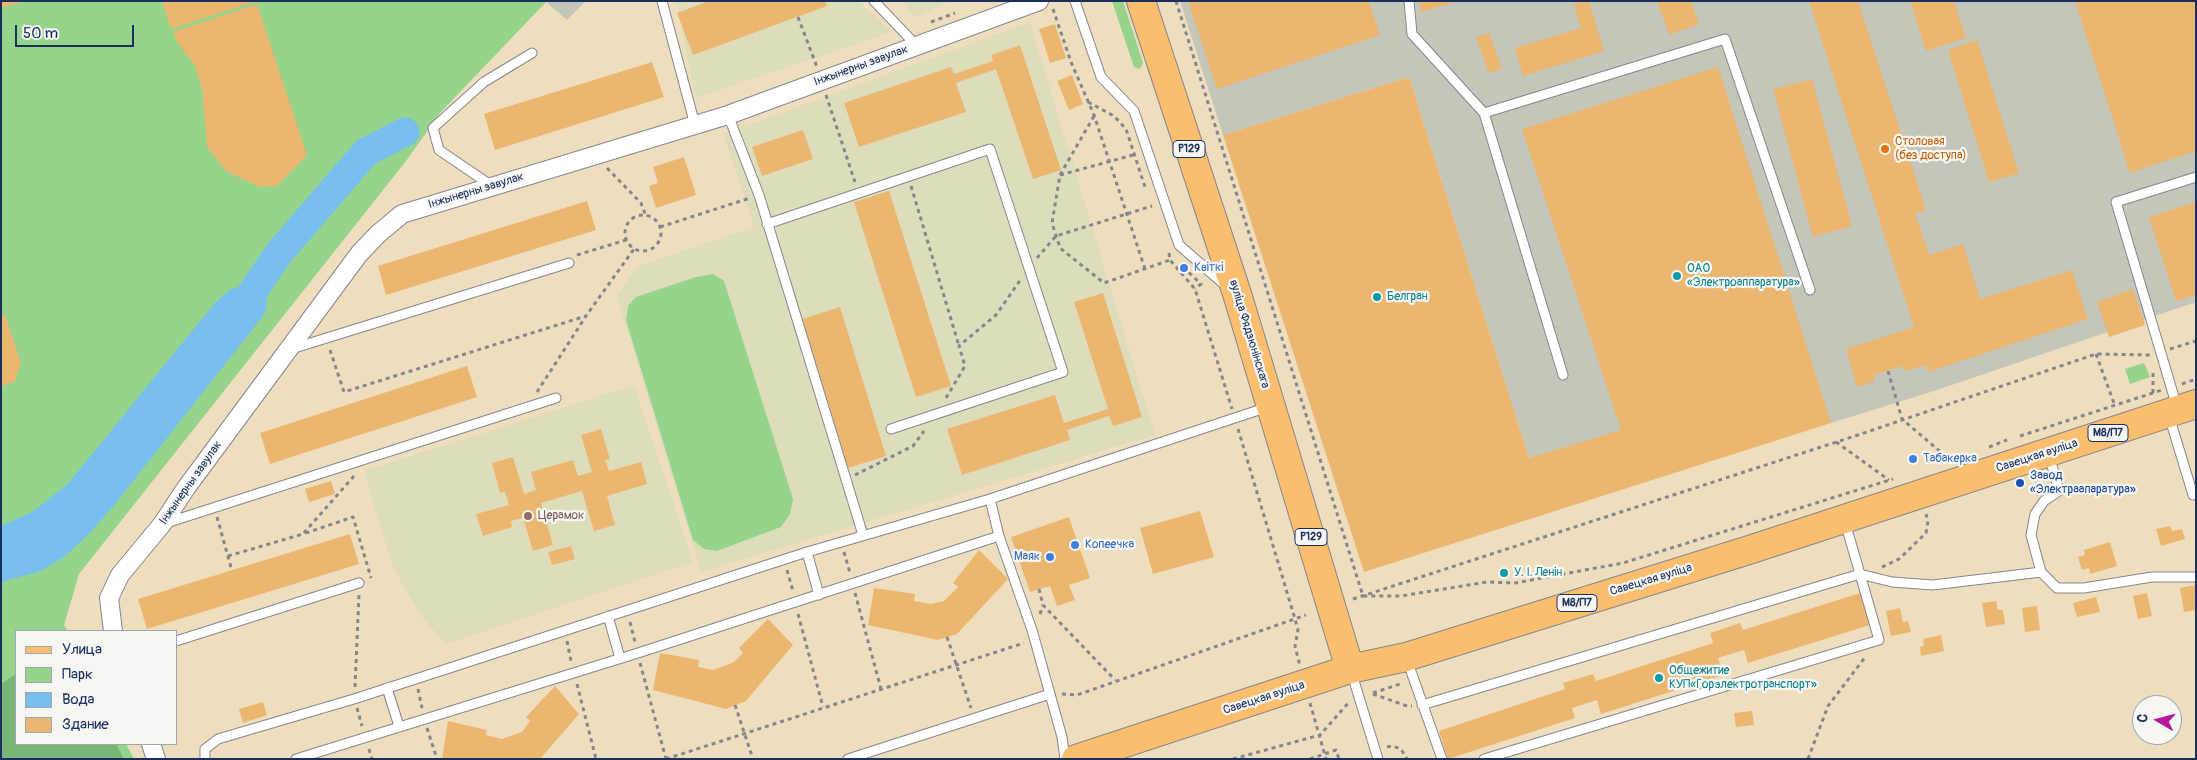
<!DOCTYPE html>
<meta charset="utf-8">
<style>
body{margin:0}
#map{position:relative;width:2197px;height:760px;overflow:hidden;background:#efdebe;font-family:Pangolin,sans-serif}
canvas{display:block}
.frame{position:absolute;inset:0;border:2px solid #1b2f5e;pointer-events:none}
.legend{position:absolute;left:15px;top:630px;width:162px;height:115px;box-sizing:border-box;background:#f6f6f2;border:1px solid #9ea6b7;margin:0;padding:6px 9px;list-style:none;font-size:15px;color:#1b2f5e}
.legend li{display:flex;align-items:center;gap:10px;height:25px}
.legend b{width:25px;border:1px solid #9ea6b7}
.north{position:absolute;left:2132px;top:695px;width:50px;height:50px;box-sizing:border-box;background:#f6f6f2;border:1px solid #9ea6b7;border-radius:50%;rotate:278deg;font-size:14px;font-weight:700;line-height:20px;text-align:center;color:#1b2f5e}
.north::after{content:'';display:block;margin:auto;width:18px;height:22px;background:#b5179e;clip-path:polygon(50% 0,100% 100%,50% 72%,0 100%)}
.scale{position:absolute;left:15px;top:25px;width:119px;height:22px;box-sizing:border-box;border:2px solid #1b2f5e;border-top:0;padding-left:6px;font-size:15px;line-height:18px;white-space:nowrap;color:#1b2f5e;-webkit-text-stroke:4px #f6f6f2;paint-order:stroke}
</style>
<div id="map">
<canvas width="2197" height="760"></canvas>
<div class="frame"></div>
<ul class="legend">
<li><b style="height:6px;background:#fbbd6e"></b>Улица</li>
<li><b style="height:14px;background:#95d48a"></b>Парк</li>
<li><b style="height:14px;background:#78bff0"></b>Вода</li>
<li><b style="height:14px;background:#ebb770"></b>Здание</li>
</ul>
<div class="north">С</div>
<div class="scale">50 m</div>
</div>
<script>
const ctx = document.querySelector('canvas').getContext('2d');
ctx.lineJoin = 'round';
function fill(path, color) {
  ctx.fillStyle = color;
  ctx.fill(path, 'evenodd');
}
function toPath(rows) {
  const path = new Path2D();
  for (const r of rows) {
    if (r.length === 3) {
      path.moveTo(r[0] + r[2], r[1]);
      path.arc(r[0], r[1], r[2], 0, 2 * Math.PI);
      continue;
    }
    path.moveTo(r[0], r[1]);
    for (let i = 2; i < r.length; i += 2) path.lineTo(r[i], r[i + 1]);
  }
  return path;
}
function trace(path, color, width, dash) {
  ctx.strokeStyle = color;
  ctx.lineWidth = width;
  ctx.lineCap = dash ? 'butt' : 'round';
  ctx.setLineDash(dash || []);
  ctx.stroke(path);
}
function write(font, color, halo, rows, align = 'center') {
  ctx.font = font + ' Pangolin,sans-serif';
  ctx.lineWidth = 4.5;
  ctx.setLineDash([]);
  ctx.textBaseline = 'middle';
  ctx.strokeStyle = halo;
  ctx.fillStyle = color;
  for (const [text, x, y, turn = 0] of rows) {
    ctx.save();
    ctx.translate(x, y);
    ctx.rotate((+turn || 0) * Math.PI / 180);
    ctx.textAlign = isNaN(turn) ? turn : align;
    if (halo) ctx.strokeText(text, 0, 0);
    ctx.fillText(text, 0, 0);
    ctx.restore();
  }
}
fill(toPath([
 [676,1,859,1,892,32,696,98],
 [902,1,951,1,916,17],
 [1030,22,1155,435,701,572,617,296,638,266,754,227,723,134],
 [634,385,693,562,446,644,421,616,393,568,364,471]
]), '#deddbb');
fill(toPath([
 [545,1,586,1,567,20],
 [1180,1,2196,1,2196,302,1934,391,1831,423,1529,458,1409,77,1223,135]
]), '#c3c6b9');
fill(toPath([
 [1,1,546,2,440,113,406,161,79,574,64,625,68,631,16,631,16,744,126,744,134,759,1,759],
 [1112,1,1123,1,1143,63,1140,69,1134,67],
 [713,274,724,281,793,499,790,514,781,527,717,551,704,549,693,540,626,320,628,306,636,297,696,277],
 [2144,363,2150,377,2130,384,2125,369]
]), '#95d48a');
fill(toPath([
 [16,674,16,744,116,744,124,759,1,759,1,684]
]), '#78b676');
fill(toPath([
 [242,286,252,287,266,298,267,307,263,316,115,504,89,534,64,557,41,571,1,582,1,526,32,512,67,485,214,304,231,289]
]), '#78bff0');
trace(toPath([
 [232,322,279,253,366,152,405,132]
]), '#78bff0', 29);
fill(toPath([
 [1,1,22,1,22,2,1,8],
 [162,1,254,1,254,2,171,29],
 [709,1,825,1,827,6,693,55,677,13],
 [1188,1,1369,1,1380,35,1217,89],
 [1419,1,1454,1,1454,2,1422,12],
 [1582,1,1589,1,1604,51,1523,76,1515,48,1581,28,1574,4],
 [1657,1,1691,1,1699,24,1669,35],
 [1809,1,1858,1,1926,210,1915,213,1929,255,1963,244,1980,299,2072,270,2088,319,1928,372,1926,365,1905,371,1903,366,1874,375,1875,381,1857,387,1846,349,1914,327],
 [1910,1,1954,1,1966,38,1926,51],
 [2075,1,2196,1,2196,151,2130,173],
 [257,4,307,155,277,186,260,187,226,171,207,147,202,90,195,66,177,42,173,32],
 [1055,24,1066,58,1050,63,1039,29],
 [1489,33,1502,68,1489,73,1476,37],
 [1977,40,2019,173,1989,182,1948,50],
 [1020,45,1061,170,1033,179,996,69,956,83,966,112,859,147,844,103,951,67,954,74,993,61,991,55],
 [652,62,664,97,495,150,484,114],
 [1718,67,1831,423,1364,572,1223,135,1409,77,1529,458,1621,430,1522,129],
 [1072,75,1083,104,1069,110,1057,81],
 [1812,79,1852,226,1813,237,1773,89],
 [803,130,813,159,762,176,752,147],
 [684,157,696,195,656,208,649,186,658,183,653,167],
 [889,191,951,386,916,397,854,202],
 [587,201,596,230,386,295,378,266],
 [2196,202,2196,295,2176,301,2149,217],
 [2133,289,2145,325,2109,337,2097,302],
 [1103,293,1142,417,1113,426,1109,416,1067,430,1070,440,962,475,947,429,1055,395,1064,423,1108,409,1074,302],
 [840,307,886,456,848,468,802,319],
 [5,315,21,363,15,381,1,386,1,316],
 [467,366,477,397,270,464,260,433],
 [601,429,610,459,605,460,609,471,641,462,647,484,607,496,615,525,594,531,582,491,541,503,553,545,533,551,523,518,511,521,512,527,483,536,476,514,509,505,505,492,500,493,492,463,513,457,524,494,536,490,531,472,573,460,578,476,592,472,581,435],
 [1915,453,1918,461,1910,464,1908,456],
 [331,481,335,494,309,502,305,489],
 [1200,511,1214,557,1153,574,1140,528],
 [1069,517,1090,578,1069,585,1075,600,1057,606,1050,586,1030,592,1011,537],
 [2170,526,2172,531,2182,529,2185,539,2161,546,2156,529],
 [350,534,359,564,147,629,138,599],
 [2110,542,2117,566,2090,574,2089,568,2082,570,2078,557,2085,555,2084,550],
 [571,546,575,559,552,565,548,552],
 [979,550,1008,579,957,634,938,640,868,625,874,588,915,594,914,601,931,604,944,601,958,587,953,583],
 [2195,585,2196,610,2184,612,2180,588],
 [1860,593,1870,625,1748,663,1744,650,1718,658,1723,675,1601,714,1597,700,1572,708,1575,718,1448,759,1439,731,1565,689,1563,683,1593,674,1596,681,1713,643,1710,633,1740,623,1743,630],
 [2147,593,2152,616,2138,619,2133,596],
 [2096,597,2100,612,2077,617,2073,603],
 [1996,601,1998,610,2003,610,2005,624,1986,627,1982,603],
 [2037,606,2040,630,2025,632,2022,608],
 [1900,608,1903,622,1908,621,1911,632,1891,636,1886,611],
 [768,619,793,645,746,701,726,709,653,690,660,653,699,660,698,667,713,670,734,662,743,653,739,648],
 [1941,635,1944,651,1921,656,1920,647,1924,646,1923,639],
 [555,686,579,714,540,759,442,759,448,721,487,730,486,735,502,739,522,732,530,721,526,717],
 [263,702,267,715,243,723,239,709],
 [1752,711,1754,725,1736,727,1734,713]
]), '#ebb770');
const service = toPath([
 [662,1,695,125],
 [874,1,917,46],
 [1075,1,1101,77,1134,111,1179,245,1225,285],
 [1409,1,1412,34,1484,113,1563,375],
 [1484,113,1725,39,1810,290],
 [728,115,759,195,863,535],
 [492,186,439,150,433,128,484,82,532,53],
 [767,224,990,149,1063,372,891,429],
 [291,349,569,263],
 [2177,407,2116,202,2196,177],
 [2169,416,2193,495],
 [2049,455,2059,491,2044,501,2035,514,2031,535,2041,572,2057,588,2084,588,2152,577,2196,577],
 [990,499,999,536,1032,630,1062,737,1065,759],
 [166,523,556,398],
 [807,552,819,595],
 [608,616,620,658],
 [176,641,359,583],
 [1407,660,1442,759],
 [1351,671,1378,759],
 [387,688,399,726],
 [1422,705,1860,574,1892,582,1933,585,2041,572],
 [205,759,205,749,218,739,354,699,807,552,990,499,1268,407],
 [296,759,638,653,999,536],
 [848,759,1050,694],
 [1484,759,1879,640,1845,522]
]);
const minor = toPath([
 [113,631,109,598,120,575,163,523,186,488,359,254,378,234,402,214,728,115,1039,1],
 [151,744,156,759]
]);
const primary = toPath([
 [1141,1,1238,297,1350,669],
 [1076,759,1350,669,1406,657,1749,550,2196,404]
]);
trace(service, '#85868e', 11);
trace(minor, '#85868e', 20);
trace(primary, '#85868e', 30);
trace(toPath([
 [1176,1,1363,596,1401,596,1487,582,1515,583,1623,563,1893,479],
 [1053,9,1071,62,1094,115,1145,269],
 [798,17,817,67],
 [931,22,955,13],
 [826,95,855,182],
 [1088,102,1114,116,1126,129,1146,190],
 [1094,116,1060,175,1052,223,1060,248,1104,283,1170,260],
 [607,168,641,203,646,216],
 [1060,175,1133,155],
 [911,186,959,346],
 [643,233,18],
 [660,227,750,198],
 [1169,253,1170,260,1195,289,1232,409],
 [577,255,626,240],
 [1037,258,1056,236,1152,206],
 [1183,267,1201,284,1195,289],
 [2170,349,2196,341],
 [330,350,344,392,586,316],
 [2096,354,2115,406],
 [1888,371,1902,419,1950,460],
 [2182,384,2196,379],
 [537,392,586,316,634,249],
 [2153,393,2153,373],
 [946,398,965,366,959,346,996,315,1021,279],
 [1238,429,1295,619,1298,630,1295,646,1300,666],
 [2020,436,2162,390],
 [1836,442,1889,480],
 [1989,447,2007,440],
 [855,475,913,446,924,431],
 [354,476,303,534,353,517,371,578],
 [217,517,232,571],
 [844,552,850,573],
 [228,556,303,534],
 [1882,567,1899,559,1926,533,1928,521,1926,514],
 [787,570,793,591],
 [1039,589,1043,605,1115,680],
 [855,593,881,689],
 [1353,599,1858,435,2096,354,2150,355],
 [798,614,823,707],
 [1040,614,1043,605],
 [630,622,635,642],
 [947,637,971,708],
 [567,641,571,661],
 [640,663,666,759],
 [577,684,596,759],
 [355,687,359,594],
 [418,689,422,708],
 [1373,693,1403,683],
 [1062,694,1077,695,1306,615],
 [1373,694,1407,706,1412,706],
 [1310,703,1326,759],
 [735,705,753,759],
 [357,708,362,726],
 [427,728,437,759],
 [1387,747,1392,746,1401,749,1407,759],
 [369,749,372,759],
 [666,759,1024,643],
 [1233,759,1320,735,1349,702],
 [1310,759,1336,750,1339,759],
 [1808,759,1828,706,1866,656]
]), '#85868e', 3, [4, 4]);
trace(service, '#fff', 9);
trace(minor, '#fff', 18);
trace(primary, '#fbbd6e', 28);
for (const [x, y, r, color] of [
 [1885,149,5,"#e8710a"],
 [1184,268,5,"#3f7fe0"],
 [1677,276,5,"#0f9aa8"],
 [1377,297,5,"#0f9aa8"],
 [1913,459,5,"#3f7fe0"],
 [2020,483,5,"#1a4fb4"],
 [528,516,5,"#8d6e63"],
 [1075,545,5,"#3f7fe0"],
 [1050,557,5,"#3f7fe0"],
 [1504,573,5,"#0f9aa8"],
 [1659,678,5,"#0f9aa8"]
]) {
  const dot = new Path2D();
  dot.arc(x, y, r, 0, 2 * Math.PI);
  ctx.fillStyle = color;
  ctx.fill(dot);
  trace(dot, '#f6f6f2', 2);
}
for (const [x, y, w] of [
 [1189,149,32],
 [2108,433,40],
 [1311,537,32],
 [1577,603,40]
]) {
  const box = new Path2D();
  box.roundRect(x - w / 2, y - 8.5, w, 17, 4);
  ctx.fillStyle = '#f6f6f2';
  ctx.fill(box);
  trace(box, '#1b2f5e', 1);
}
write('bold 11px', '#1b2f5e', null, [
 ["Р129",1189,149],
 ["М8/П7",2108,433],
 ["Р129",1311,537],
 ["М8/П7",1577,603]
]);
write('12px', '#1b2f5e', '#f6f6f2', [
 ["Інжынерны завулак",861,66,-20],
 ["Інжынерны завулак",476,191,-17],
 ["вуліца Фядзюнінскага",1249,334,73],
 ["Савецкая вуліца",2037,456,-18],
 ["Інжынерны завулак",191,483,-55],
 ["Савецкая вуліца",1651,580,-17],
 ["Савецкая вуліца",1264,698,-18]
]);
write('12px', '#c56008', '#f6f6f2', [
 ["Столовая",1895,142],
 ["(без доступа)",1895,156]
], 'left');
write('12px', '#366cbe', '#f6f6f2', [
 ["Квіткі",1194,268],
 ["Табакерка",1923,459],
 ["Копеечка",1085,545],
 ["Маяк",1040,557,"right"]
], 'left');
write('12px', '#0d838f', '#f6f6f2', [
 ["ОАО",1687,269],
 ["«Электроаппаратура»",1687,283],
 ["Белгран",1387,297],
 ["У. І. Ленін",1514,573],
 ["Общежитие",1669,671],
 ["КУП«Горэлектротранспорт»",1669,685]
], 'left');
write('12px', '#164399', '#f6f6f2', [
 ["Завод",2030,476],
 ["«Электраапаратура»",2030,490]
], 'left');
write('12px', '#785e54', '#f6f6f2', [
 ["Церамок",538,516]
], 'left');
</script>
